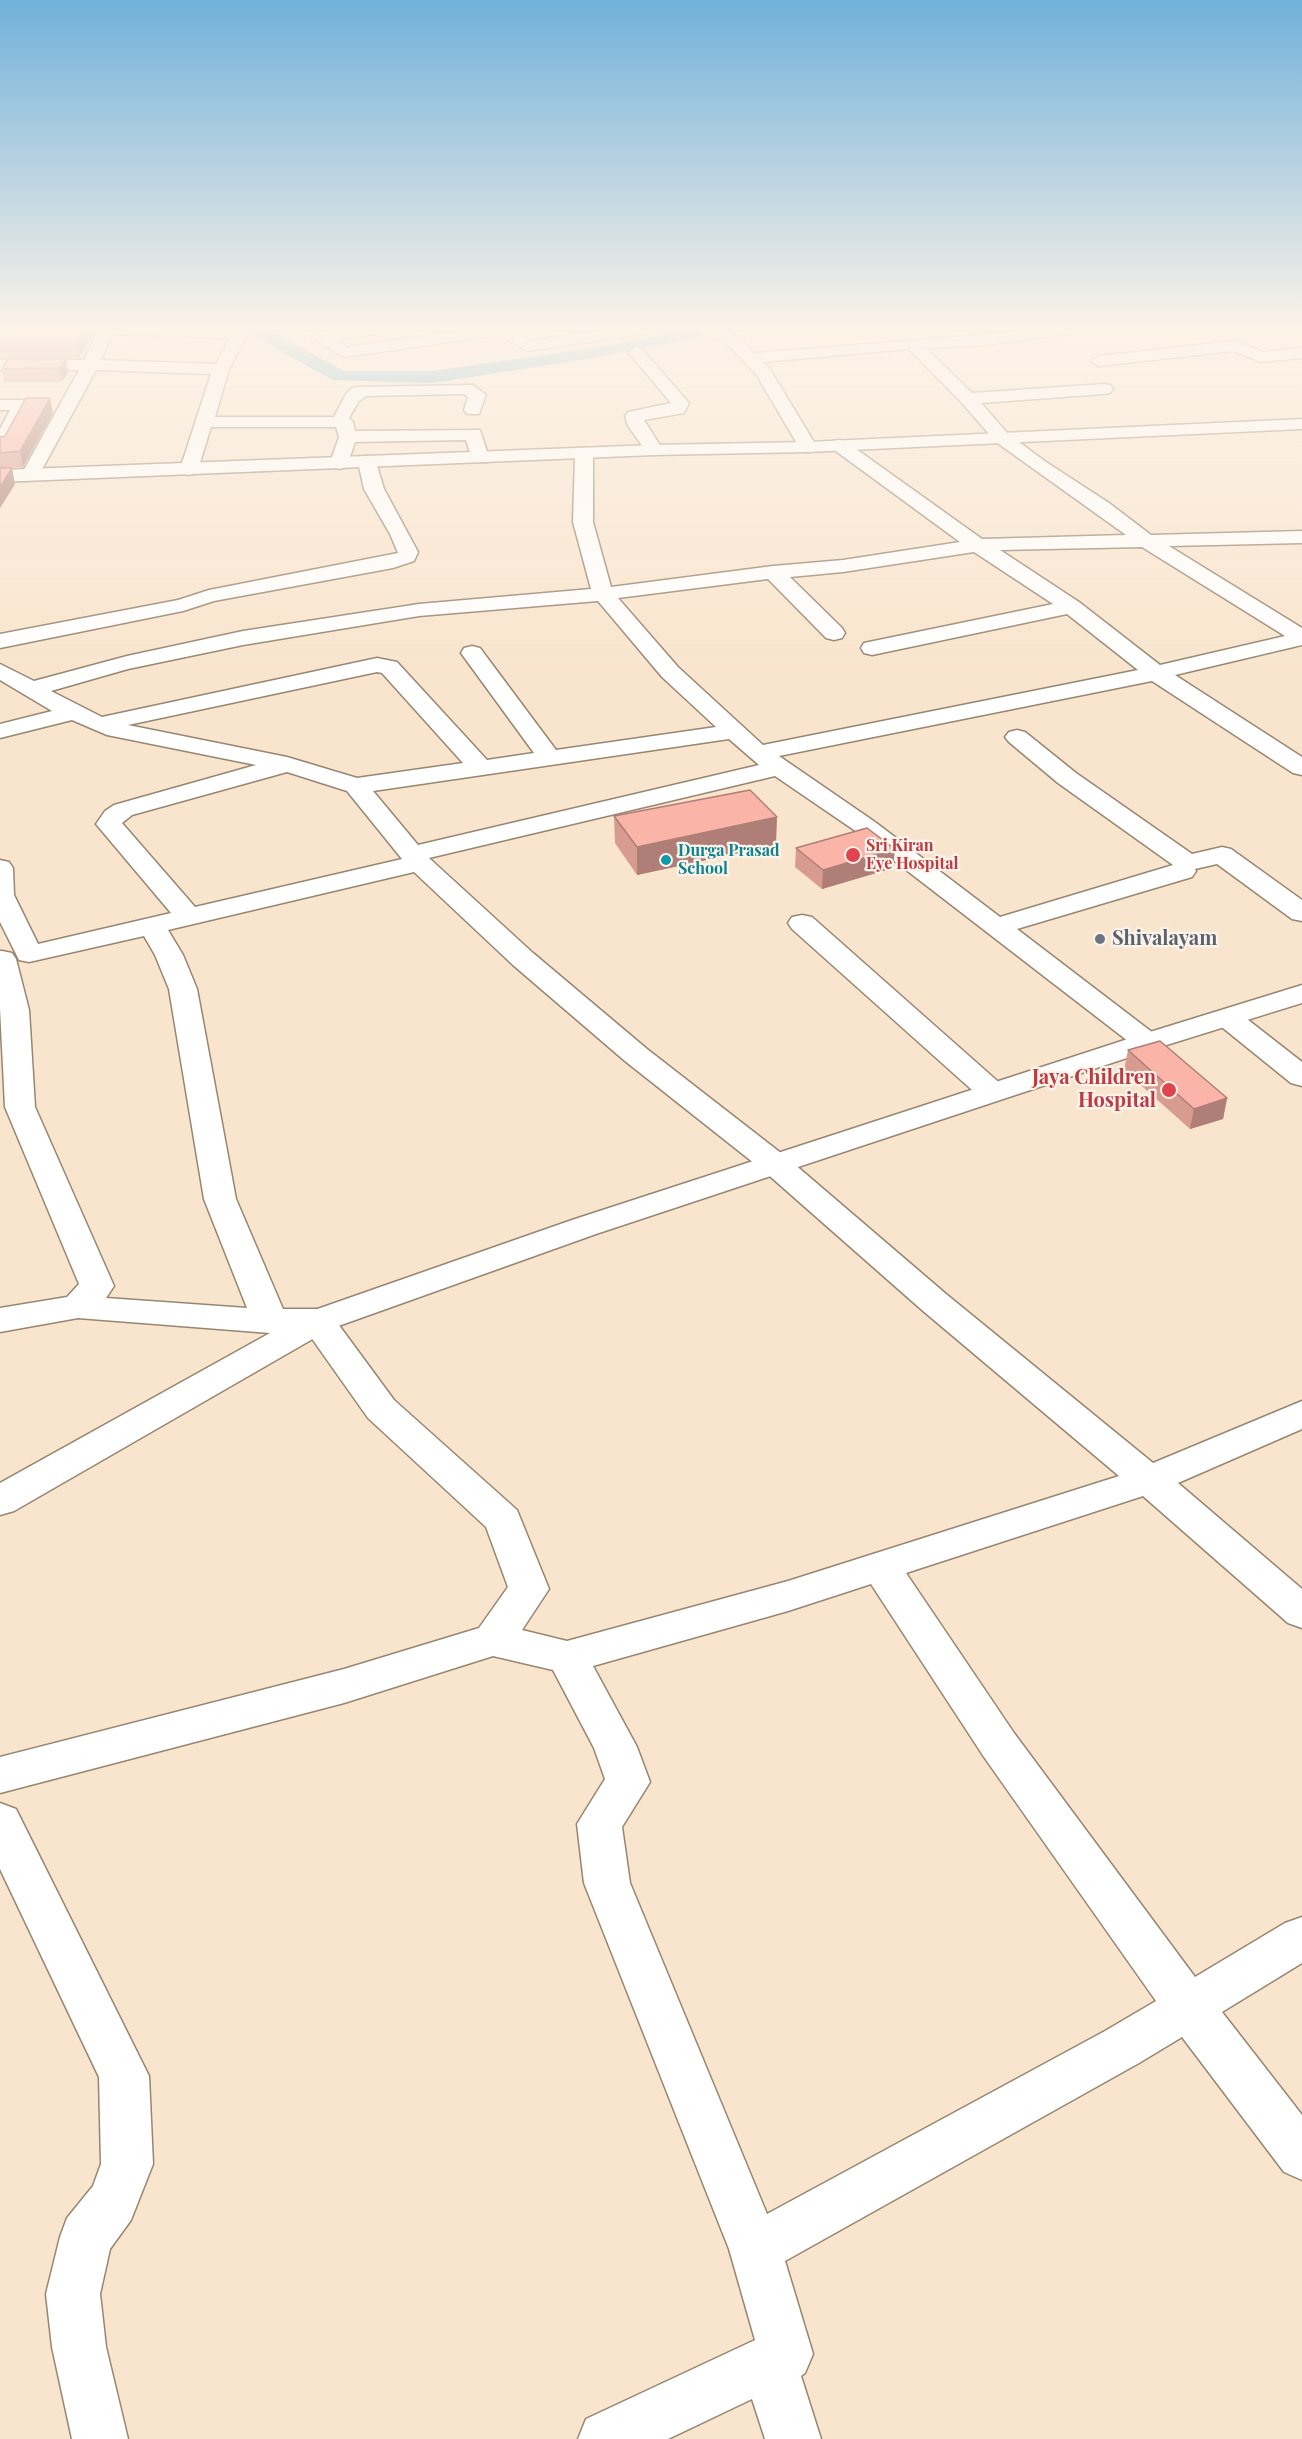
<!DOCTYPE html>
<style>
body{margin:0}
canvas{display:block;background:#f9e5ce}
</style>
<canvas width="1302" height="2439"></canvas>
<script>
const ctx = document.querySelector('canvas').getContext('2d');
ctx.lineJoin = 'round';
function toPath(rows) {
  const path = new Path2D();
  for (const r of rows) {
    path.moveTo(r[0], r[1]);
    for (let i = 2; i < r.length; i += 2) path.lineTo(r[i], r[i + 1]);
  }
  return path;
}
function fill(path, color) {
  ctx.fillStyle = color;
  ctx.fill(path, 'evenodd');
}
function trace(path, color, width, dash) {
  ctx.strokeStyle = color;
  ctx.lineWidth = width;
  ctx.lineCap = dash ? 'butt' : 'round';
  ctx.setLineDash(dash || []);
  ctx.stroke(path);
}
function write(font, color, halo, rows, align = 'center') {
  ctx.font = font + ' "Playfair Display",serif';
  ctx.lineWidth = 4.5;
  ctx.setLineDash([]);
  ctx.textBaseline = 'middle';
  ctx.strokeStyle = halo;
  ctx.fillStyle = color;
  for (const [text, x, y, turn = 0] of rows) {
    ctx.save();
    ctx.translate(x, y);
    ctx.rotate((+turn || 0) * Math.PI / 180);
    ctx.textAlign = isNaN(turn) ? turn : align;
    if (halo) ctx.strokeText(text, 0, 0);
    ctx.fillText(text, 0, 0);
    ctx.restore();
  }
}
fill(toPath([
 [241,327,263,327,344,371,432,371,592,348,704,327,740,327,737,331,731,332,592,358,432,383,333,380,244,331,241,327]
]), '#60acc6');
const minor = toPath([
 [0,327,177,327,246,331,248,334,229,369,215,417,334,417,346,394,352,388,358,387,473,385,486,395,479,414,467,414,464,410,468,397,464,394,366,396,359,401,349,418,353,422,355,431,480,430,489,458,487,462,473,462,466,440,355,442,348,463,346,467,339,469,332,467,330,463,339,437,336,427,211,427,198,469,196,473,189,475,182,473,180,469,211,374,96,370,39,475,37,479,23,479,21,475,79,370,0,370,0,360,84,360,97,334,0,334,0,327],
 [113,334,230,338,216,364,100,360,113,334],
 [356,327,396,327,388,332,335,340,347,347,488,327,529,327,527,330,517,332,531,341,624,327,663,327,655,332,528,351,499,335,344,357,311,337,319,332,356,327],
 [694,327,715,327,740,339,754,353,984,335,1046,327,1089,327,1087,330,1081,332,984,345,926,348,972,393,1104,384,1110,385,1113,389,1110,393,1104,394,981,403,1008,434,1046,462,1109,503,1151,535,1302,531,1302,543,1169,546,1302,628,1302,645,1175,675,1302,757,1302,775,1293,773,1152,681,779,756,875,822,1000,917,1173,865,1058,783,1009,742,1005,737,1009,732,1017,730,1025,732,1076,773,1192,854,1222,847,1231,849,1302,900,1302,921,1292,919,1217,864,1195,869,1196,871,1192,877,1017,929,1157,1036,1162,1042,1157,1048,1147,1051,1137,1048,857,832,775,776,429,858,533,953,647,1049,786,1157,946,1294,1153,1463,1302,1401,1302,1429,1178,1483,1302,1589,1302,1628,1288,1623,1143,1496,906,1573,1014,1733,1195,1977,1285,1923,1302,1917,1302,1963,1222,2012,1302,2115,1302,2180,1284,2172,1182,2037,1139,2063,785,2261,813,2354,805,2373,801,2376,821,2439,765,2439,752,2399,668,2439,578,2439,586,2419,755,2340,729,2249,584,1883,577,1824,605,1779,594,1748,553,1670,493,1656,344,1703,0,1793,0,1757,344,1669,479,1628,508,1587,486,1527,368,1418,308,1333,270,1333,78,1318,0,1332,0,1308,67,1297,79,1284,5,1107,0,1008,0,951,2,951,12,953,16,959,29,1010,35,1107,114,1286,106,1298,247,1308,204,1199,169,989,155,955,144,936,29,962,19,960,0,922,0,860,9,862,13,868,14,895,38,944,171,913,96,824,105,811,114,805,256,765,107,735,72,720,0,738,0,724,52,711,0,680,0,664,34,681,127,656,243,631,419,604,591,589,573,522,575,454,578,450,584,448,590,450,593,454,593,522,611,587,773,566,843,560,960,542,833,449,830,445,833,441,839,440,845,441,982,539,1126,535,996,442,962,403,909,349,763,362,771,371,817,447,814,451,808,452,802,451,799,447,756,374,728,345,696,330,694,327],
 [1142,547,1285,636,1160,665,1079,602,1000,550,1142,547],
 [974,552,1053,604,864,643,861,648,864,653,872,655,1067,614,1138,670,763,745,678,667,618,598,768,579,826,638,834,640,842,638,845,633,842,628,790,577,843,572,974,552],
 [598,601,662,677,716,727,556,750,480,648,472,646,464,648,461,653,534,753,487,760,397,662,377,658,102,717,51,691,128,669,243,645,419,616,598,601],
 [377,672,382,673,463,763,357,778,287,757,128,725,377,672],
 [729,739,759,765,418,845,373,791,729,739],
 [287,772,347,791,402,859,195,907,122,823,132,815,287,772],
 [414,872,513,965,625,1061,764,1171,922,1310,1119,1476,788,1581,567,1641,522,1630,549,1589,517,1510,394,1400,330,1313,318,1309,283,1309,236,1199,197,989,183,955,168,930,414,872],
 [871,1584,984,1757,1156,2001,1105,2031,767,2214,630,1883,622,1827,650,1782,637,1747,593,1666,788,1611,871,1584],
 [1235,341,1263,352,1302,348,1302,358,1261,362,1233,351,1099,366,1091,361,1099,356,1235,341],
 [636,347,642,349,689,403,684,413,644,420,663,450,660,454,654,455,648,454,628,426,625,416,628,412,671,403,628,352,636,347],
 [0,400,21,400,27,401,30,405,9,446,6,450,0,451,0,429,10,410,0,410,0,400],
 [367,456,374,458,376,462,384,489,418,552,414,561,393,568,214,601,183,611,0,648,0,634,178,600,209,590,398,553,390,534,364,489,358,462,360,458,367,456],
 [802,915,812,917,1003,1086,1007,1092,1003,1098,992,1101,981,1098,792,929,788,923,792,917,802,915],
 [1228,1009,1238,1012,1302,1062,1302,1086,1291,1083,1218,1024,1213,1018,1218,1012,1228,1009],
 [0,1803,16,1809,149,2076,153,2164,131,2220,110,2249,100,2294,106,2347,128,2439,72,2439,52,2347,46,2294,60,2237,67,2218,93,2186,101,2164,99,2077,0,1869,0,1803]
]);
const major = toPath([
 [1302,419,1302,429,808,452,654,455,0,482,0,470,654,445,808,442,1302,419]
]);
const highway = toPath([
 [1302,985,1302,1003,1157,1048,596,1234,330,1329,14,1511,0,1515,0,1483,306,1313,572,1220,1137,1036,1302,985]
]);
trace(minor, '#978670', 3);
trace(major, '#978670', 3);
trace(highway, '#978670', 3);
fill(minor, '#fff');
fill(major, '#fff');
fill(highway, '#fff');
fill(toPath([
 [0,327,92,327,93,336,78,358,0,358],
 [66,359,68,372,62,382,4,382,2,369],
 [53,413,23,467,5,468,15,484,0,508,0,437,5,436],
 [614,816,776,845,637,875,615,843],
 [796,848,895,849,893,868,822,889,795,867],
 [1128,1050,1227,1098,1223,1119,1190,1129,1124,1070]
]), '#d79b90');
fill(toPath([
 [88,327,92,327,93,336,78,358,76,343],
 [66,359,68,372,62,382,59,368],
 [50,398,53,413,23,467,20,451],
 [12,468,15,484,0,508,0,487],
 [777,817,776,845,637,875,637,847],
 [895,849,893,868,822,889,823,870],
 [1227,1098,1223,1119,1190,1129,1194,1109]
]), '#af7e76');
const building = toPath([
 [0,327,88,327,76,343,0,343,0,327],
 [8,359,66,359,59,368,2,369,8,359],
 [26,398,50,398,20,451,0,453,0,437,5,436,26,398],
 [0,468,12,468,0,487,0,468],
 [750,790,777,817,637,847,614,816,750,790],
 [867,828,895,849,823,870,796,848,867,828],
 [1160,1041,1227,1098,1194,1109,1128,1050,1160,1041]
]);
fill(building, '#fab4a8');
trace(building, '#af7e76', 1.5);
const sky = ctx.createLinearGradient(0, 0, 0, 668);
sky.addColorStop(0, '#71b1da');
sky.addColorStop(0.49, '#fcf3e9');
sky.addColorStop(1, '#fcf3e900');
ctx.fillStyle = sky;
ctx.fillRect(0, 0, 1302, 668);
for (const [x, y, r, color] of [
 [853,855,8,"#e0444e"],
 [666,860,6,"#0f9aa8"],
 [1100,939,6,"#6b7280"],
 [1169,1090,8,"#e0444e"]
]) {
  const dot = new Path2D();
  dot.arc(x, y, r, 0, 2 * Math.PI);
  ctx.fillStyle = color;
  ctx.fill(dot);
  trace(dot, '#fcf4eb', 2);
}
write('bold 16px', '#be3a42', '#fcf4eb', [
 ["Sri Kiran",866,846],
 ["Eye Hospital",866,864]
], 'left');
write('bold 16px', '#0d838f', '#fcf4eb', [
 ["Durga Prasad",678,851],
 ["School",678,869]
], 'left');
write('bold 20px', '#5b616d', '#fcf4eb', [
 ["Shivalayam",1112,939]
], 'left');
write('bold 20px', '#be3a42', '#fcf4eb', [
 ["Jaya Children",1156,1078],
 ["Hospital",1156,1101]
], 'right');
</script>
